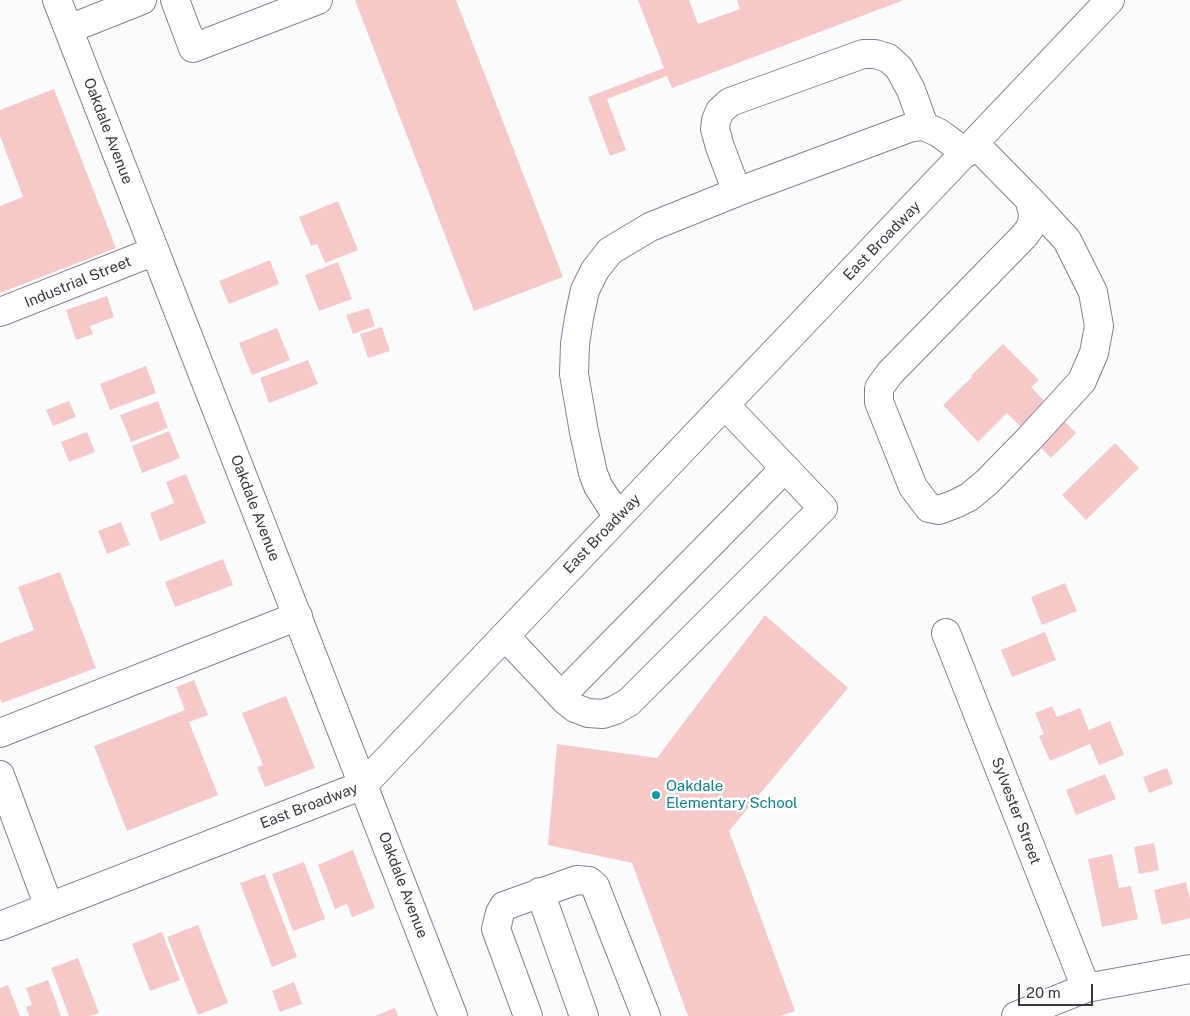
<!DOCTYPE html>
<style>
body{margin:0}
#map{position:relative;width:1190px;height:1016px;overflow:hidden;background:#fbfbfb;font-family:"Public Sans",sans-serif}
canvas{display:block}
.scale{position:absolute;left:1018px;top:984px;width:75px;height:22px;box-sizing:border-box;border:2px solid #3c3642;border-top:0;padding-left:6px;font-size:15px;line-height:18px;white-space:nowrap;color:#3c3642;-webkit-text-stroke:4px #fff;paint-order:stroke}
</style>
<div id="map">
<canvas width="1190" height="1016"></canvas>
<div class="scale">20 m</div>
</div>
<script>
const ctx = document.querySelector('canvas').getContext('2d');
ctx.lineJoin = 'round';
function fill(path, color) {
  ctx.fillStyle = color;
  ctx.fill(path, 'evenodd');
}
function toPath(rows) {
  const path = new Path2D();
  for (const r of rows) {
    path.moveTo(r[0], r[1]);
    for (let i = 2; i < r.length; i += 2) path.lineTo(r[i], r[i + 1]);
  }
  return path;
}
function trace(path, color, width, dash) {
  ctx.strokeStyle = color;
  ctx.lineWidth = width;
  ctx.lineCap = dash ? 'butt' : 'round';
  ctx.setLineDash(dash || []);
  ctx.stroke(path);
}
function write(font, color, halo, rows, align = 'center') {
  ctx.font = font + ' "Public Sans",sans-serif';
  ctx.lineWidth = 5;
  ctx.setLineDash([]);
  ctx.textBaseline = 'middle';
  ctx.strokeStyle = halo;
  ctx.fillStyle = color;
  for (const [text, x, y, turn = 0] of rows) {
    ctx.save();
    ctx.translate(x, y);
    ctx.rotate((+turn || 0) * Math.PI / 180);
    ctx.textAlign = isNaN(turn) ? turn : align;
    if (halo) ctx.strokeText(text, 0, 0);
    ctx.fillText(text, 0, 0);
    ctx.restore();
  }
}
fill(toPath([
 [355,0,456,0,563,277,474,311],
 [638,0,689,0,698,24,740,9,737,0,904,0,672,88,667,76,607,99,626,150,610,156,588,97,664,68],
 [54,89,116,248,0,293,0,206,23,197,0,136,0,110],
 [338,201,358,250,325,263,317,244,311,246,299,217],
 [270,260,279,284,229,304,219,281],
 [338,262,352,299,319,311,305,275],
 [107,296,114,317,90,326,93,334,76,340,66,310],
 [369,308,375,326,353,334,346,315],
 [382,327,390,351,368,358,360,334],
 [277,328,290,360,252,375,239,343],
 [1003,344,1039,380,1031,387,1076,433,1051,458,1007,413,978,442,943,405,972,377,971,376],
 [308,360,318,384,269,403,260,378],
 [146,366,156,393,110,410,100,384],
 [69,401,76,417,53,426,46,410],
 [158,401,168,428,131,442,120,415],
 [169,431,180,458,142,473,132,446],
 [87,432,95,452,69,462,61,442],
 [1115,443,1139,468,1086,520,1062,495],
 [186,474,206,523,160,541,150,513,174,503,166,482],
 [121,522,130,545,107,554,98,531],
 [223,559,233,585,175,607,165,582],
 [60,572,96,668,2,703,0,699,0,643,34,630,18,587],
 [1065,583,1077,611,1042,625,1031,597],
 [765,615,848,688,729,831,795,1011,780,1016,688,1016,632,863,548,845,557,744,657,758],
 [1045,632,1056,660,1012,677,1001,650],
 [194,680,208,715,189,722,218,795,127,831,94,746,185,710,176,687],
 [286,696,315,768,265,787,257,767,263,765,242,713],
 [1052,706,1057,717,1080,708,1089,730,1110,721,1124,755,1099,765,1090,744,1050,761,1039,736,1044,734,1035,713],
 [1167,768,1173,784,1149,793,1143,777],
 [1105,774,1116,799,1076,815,1066,790],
 [1154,843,1159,870,1139,874,1134,847],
 [353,850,375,908,352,917,347,904,335,909,318,865],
 [1112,854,1119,888,1131,886,1138,919,1102,927,1088,859],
 [304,862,325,919,293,931,272,874],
 [265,874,297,957,272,967,240,883],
 [1186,882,1190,900,1190,918,1162,925,1154,890],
 [198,925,228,1003,198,1015,167,937],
 [162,932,180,980,150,991,132,944],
 [78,958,99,1013,90,1016,69,1016,51,968],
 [48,980,61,1016,29,1016,26,1007,32,1005,26,988],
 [294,982,302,1004,280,1012,272,991],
 [8,985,20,1016,0,1016,0,988],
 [395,1008,398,1016,375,1016]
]), '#f5c9c8');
const minor = toPath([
 [57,0,453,1016],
 [175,0,193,48,318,0],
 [69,29,142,0],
 [975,144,1029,199],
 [737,192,720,147,715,129,716,120,720,111,730,102,863,54,875,54,888,58,899,68,911,90,924,126],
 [1029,199,1067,240,1093,292,1099,326,1094,353,1082,381,1030,438,987,482,969,497,955,504,939,510,929,508,913,487,879,402,879,388,890,373,1025,235,1032,225,1033,213,1029,199],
 [0,312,155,251],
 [618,517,598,486,593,473,584,432,574,374,575,344,579,318,585,290,595,270,610,251,650,227,737,192,912,127,924,126,939,133,966,153],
 [946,633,1086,988],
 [505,636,566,701,575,708,588,713,603,714,615,710,629,702,823,508,725,405],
 [561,696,785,468],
 [0,733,298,616],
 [0,775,49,907],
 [540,892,584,1016],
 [0,926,363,785,1110,0],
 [528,1016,496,929,500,913,504,906,577,880,589,881,595,886,646,1016],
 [1016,1016,1086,988,1190,969]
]);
trace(minor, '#8c7c98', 30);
trace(minor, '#fff', 28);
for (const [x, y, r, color] of [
 [656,795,5,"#0f9aa8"]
]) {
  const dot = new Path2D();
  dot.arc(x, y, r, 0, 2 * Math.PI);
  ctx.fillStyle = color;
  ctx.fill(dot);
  trace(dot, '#fff', 2);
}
write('15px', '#3c3642', '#fff', [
 ["Oakdale Avenue",108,131,69],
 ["East Broadway",882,241,-46],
 ["Industrial Street",78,282,-22],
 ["Oakdale Avenue",255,508,69],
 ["East Broadway",602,534,-46],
 ["East Broadway",309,806,-21],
 ["Sylvester Street",1016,811,69],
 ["Oakdale Avenue",403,885,69]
]);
write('15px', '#0d838f', '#fff', [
 ["Oakdale",666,786],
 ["Elementary School",666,803]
], 'left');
</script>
